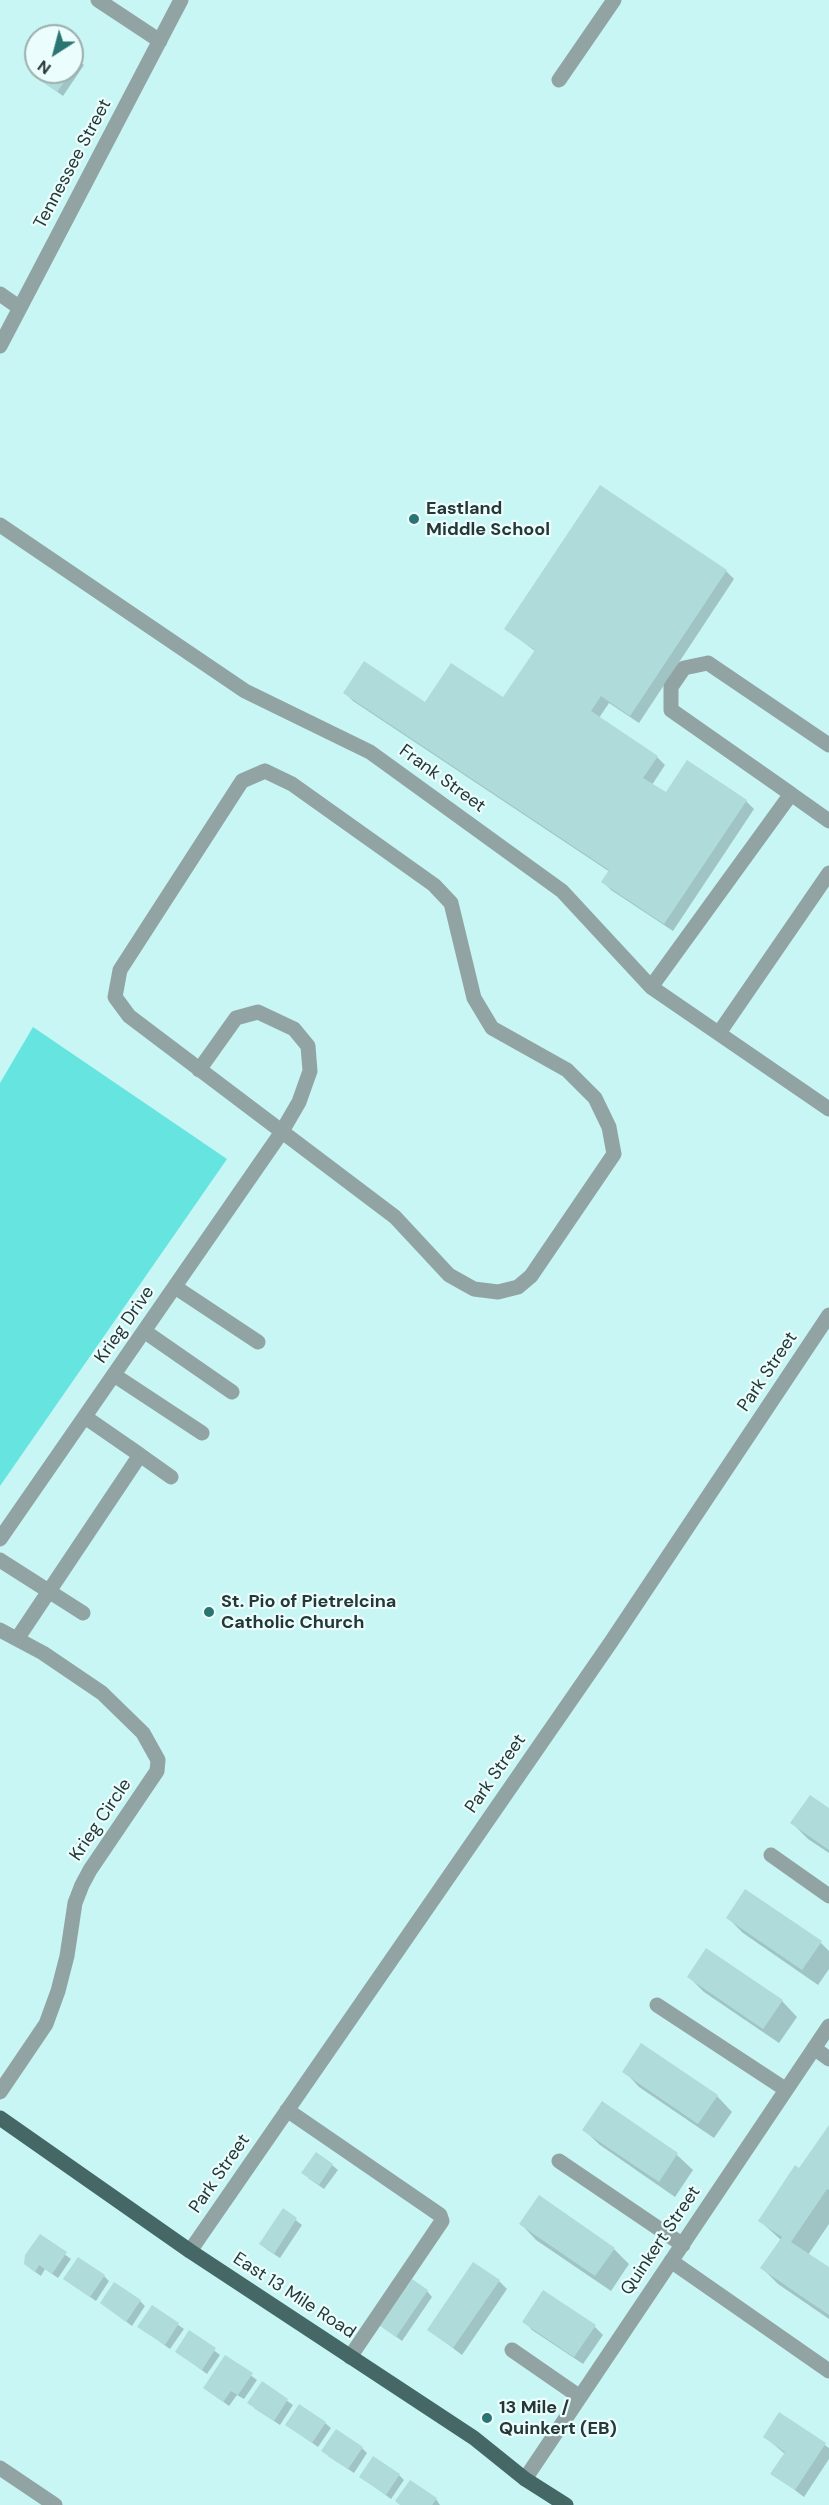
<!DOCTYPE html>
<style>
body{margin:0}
#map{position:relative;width:829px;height:2505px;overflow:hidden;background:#c8f6f4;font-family:"DM Sans",sans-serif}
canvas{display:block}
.north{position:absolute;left:24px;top:24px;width:60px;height:60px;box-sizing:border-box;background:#ebfdfc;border:2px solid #9caead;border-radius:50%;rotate:216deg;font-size:16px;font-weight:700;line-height:24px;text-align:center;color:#253736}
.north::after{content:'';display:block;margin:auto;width:21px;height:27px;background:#2a7472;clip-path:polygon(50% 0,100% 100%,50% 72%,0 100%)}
</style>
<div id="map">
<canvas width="829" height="2505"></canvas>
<div class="north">N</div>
</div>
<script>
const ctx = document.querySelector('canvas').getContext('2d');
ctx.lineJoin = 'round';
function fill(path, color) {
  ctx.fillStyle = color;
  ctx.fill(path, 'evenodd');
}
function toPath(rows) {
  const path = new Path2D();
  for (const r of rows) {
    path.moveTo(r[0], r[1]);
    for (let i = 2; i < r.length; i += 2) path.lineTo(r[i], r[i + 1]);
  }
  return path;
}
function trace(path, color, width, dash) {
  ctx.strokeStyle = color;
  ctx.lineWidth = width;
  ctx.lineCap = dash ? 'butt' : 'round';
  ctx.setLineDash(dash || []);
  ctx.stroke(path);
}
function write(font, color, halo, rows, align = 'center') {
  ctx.font = font + ' "DM Sans",sans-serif';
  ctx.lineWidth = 4.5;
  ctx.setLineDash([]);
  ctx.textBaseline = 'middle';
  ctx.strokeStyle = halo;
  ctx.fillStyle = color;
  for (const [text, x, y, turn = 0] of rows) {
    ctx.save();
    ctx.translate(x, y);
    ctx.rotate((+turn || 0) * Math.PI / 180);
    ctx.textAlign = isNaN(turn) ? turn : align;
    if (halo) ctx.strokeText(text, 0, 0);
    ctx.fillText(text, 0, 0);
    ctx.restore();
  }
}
fill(toPath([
 [33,1027,227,1159,0,1486,0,1083]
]), '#66e4e0');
fill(toPath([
 [72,55,84,65,63,96,40,79,44,72,72,72],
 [726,571,734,579,639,723,609,703,599,718,657,757,665,765,652,785,666,794,746,801,754,809,673,931,611,890,603,882,610,872,353,701,345,693,425,704,503,700,535,651,506,629],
 [829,1810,829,1853,808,1839,792,1823],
 [728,1918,821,1943,829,1951,829,1969,818,1985,743,1933],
 [689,1977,782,2001,797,2017,779,2043,704,1992],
 [624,2071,717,2096,732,2112,714,2138,639,2087],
 [602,2103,677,2155,693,2170,675,2197,600,2145,584,2130],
 [829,2128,829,2224,808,2255,829,2269,829,2319,778,2284,762,2268,781,2240,760,2221,800,2170],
 [332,2165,338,2170,324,2189,308,2178],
 [283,2210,302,2225,280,2258,266,2249],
 [521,2224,614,2249,629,2264,611,2291,536,2240],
 [40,2236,71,2259,58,2278,45,2269,41,2276,31,2269],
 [104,2276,109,2281,96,2301,71,2284],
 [499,2281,507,2289,462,2355,429,2330],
 [427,2291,432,2297,402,2341,382,2326],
 [140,2301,145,2306,132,2326,102,2303],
 [153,2307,184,2329,170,2349,139,2327],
 [524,2321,595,2327,603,2335,583,2364,532,2330],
 [190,2332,220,2355,207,2374,177,2352],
 [226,2357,257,2380,244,2399,237,2395,229,2406,205,2388],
 [262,2383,293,2405,280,2425,254,2408],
 [780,2414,829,2448,829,2459,804,2497,772,2473,785,2454,765,2437],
 [325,2423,331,2428,318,2447,287,2425],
 [362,2448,367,2453,354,2473,328,2456],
 [399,2475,404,2480,391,2499,361,2477],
 [436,2499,440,2505,401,2505]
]), '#0003');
fill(toPath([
 [72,53,80,59,72,70],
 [42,72,71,72,57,92,38,79],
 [600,485,727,570,630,716,601,696,591,711,658,756,643,778,666,792,687,760,747,800,664,924,601,882,609,870,343,693,364,661,425,702,451,663,503,697,535,650,504,629],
 [810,1795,829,1808,829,1850,790,1823],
 [745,1889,822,1941,802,1970,726,1918],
 [706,1948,783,2000,763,2029,687,1977],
 [641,2043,718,2095,698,2124,622,2072],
 [602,2101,678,2153,659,2182,582,2130],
 [829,2125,829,2190,827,2189,791,2242,829,2267,829,2315,760,2268,782,2237,758,2221,795,2165,799,2168],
 [316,2152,333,2164,319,2185,301,2173],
 [539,2195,615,2248,595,2276,519,2224],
 [283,2208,297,2218,274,2254,259,2244],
 [40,2234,67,2252,52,2274,39,2265,35,2272,24,2264,25,2255],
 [78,2257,105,2275,90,2297,63,2279],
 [473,2262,500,2280,453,2348,427,2330],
 [412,2279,428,2290,396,2337,380,2326],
 [114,2282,141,2300,126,2322,100,2303],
 [543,2290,596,2325,574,2357,522,2322],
 [152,2305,179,2323,165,2345,137,2327],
 [189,2330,216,2348,202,2370,175,2352],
 [225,2355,253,2373,238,2395,231,2391,223,2402,203,2388],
 [262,2381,288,2399,274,2421,247,2403],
 [299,2404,326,2422,312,2443,285,2425],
 [779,2412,826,2443,795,2490,770,2474,785,2452,763,2437],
 [336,2429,363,2447,348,2469,321,2451],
 [373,2456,400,2474,386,2495,359,2477],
 [410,2480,437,2498,432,2505,400,2505,395,2501]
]), '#afdcda');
trace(toPath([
 [98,0,160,41],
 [559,80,614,0],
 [0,294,20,308],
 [0,346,181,0],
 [0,525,245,691,370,752,562,891,651,987,829,1109],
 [265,771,292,784,434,885,451,903,474,998,492,1028,567,1070,595,1098,609,1127,614,1154,531,1276,518,1287,498,1292,474,1289,449,1275,395,1217,129,1016,115,997,120,970,242,781,265,771],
 [791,794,829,821],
 [651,987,791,794,671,710,671,687,684,668,708,663,829,745],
 [719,1033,829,873],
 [175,1287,258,1342],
 [144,1331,232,1392],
 [114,1375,202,1433],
 [140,1455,171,1477],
 [0,1539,281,1133,299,1102,310,1071,308,1046,294,1029,258,1012,236,1018,199,1070],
 [0,1560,83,1613],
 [0,1630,43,1653,102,1693,143,1733,158,1760,157,1771,90,1870,82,1885,75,1903,67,1956,58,1991,46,2024,0,2092],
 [17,1639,140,1455,85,1417],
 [771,1855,829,1896],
 [657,2005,785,2089],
 [814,2048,829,2059],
 [287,2110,440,2215,442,2221,350,2357],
 [559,2161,683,2245],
 [190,2251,611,1642,829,1315],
 [671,2261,829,2371],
 [512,2350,580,2397],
 [0,2468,55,2505],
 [525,2479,829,2026]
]), '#91a4a3', 15);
trace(toPath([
 [0,2118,190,2251,474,2438,525,2479,566,2505]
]), '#456867', 15);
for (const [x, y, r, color] of [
 [414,519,6,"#2a7472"],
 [209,1612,6,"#2a7472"],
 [487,2418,6,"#2a7472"]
]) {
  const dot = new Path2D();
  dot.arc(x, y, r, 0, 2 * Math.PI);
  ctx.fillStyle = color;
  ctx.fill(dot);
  trace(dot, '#ebfdfc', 2);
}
write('18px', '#253736', '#ebfdfc', [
 ["Tennessee Street",73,164,-62],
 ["Frank Street",442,779,36],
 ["Krieg Drive",125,1325,-55],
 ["Park Street",768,1372,-56],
 ["Park Street",496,1774,-55],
 ["Krieg Circle",101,1820,-56],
 ["Park Street",220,2174,-55],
 ["Quinkert Street",661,2241,-56],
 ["East 13 Mile Road",294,2296,33]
]);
write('bold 18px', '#253736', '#ebfdfc', [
 ["Eastland",426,509],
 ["Middle School",426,530],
 ["St. Pio of Pietrelcina",221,1602],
 ["Catholic Church",221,1623],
 ["13 Mile /",499,2408],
 ["Quinkert (EB)",499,2429]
], 'left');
</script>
